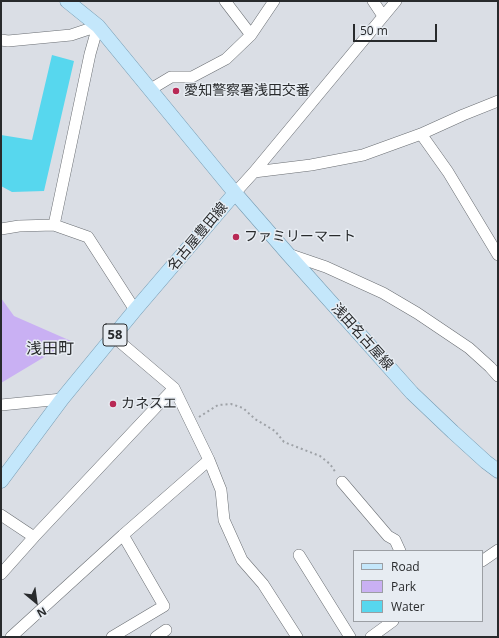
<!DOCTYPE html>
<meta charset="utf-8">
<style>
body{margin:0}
#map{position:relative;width:499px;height:638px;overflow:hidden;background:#dadee5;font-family:"Open Sans",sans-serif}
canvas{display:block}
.frame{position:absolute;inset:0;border:2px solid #282a2c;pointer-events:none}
.legend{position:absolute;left:353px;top:550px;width:130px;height:72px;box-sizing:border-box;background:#e7ecf2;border:1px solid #9b9ea3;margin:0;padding:5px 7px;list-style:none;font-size:12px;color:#282a2c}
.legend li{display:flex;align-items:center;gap:8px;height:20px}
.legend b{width:20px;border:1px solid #9b9ea3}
.north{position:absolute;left:16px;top:582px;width:40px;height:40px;-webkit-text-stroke:3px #e7ecf2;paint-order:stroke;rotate:151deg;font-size:11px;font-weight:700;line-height:16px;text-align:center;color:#282a2c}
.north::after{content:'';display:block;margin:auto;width:14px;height:18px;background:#282a2c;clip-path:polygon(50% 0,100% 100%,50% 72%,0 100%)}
.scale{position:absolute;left:353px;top:24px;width:84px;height:18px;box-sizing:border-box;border:2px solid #282a2c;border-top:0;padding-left:5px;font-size:12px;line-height:14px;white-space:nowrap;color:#282a2c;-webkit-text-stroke:3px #e7ecf2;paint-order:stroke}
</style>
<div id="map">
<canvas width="499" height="638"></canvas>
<div class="frame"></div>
<ul class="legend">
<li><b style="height:5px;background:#c4e7fb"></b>Road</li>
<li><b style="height:11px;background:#c9b0f3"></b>Park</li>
<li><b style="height:11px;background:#57d7ee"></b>Water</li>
</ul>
<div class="north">N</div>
<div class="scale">50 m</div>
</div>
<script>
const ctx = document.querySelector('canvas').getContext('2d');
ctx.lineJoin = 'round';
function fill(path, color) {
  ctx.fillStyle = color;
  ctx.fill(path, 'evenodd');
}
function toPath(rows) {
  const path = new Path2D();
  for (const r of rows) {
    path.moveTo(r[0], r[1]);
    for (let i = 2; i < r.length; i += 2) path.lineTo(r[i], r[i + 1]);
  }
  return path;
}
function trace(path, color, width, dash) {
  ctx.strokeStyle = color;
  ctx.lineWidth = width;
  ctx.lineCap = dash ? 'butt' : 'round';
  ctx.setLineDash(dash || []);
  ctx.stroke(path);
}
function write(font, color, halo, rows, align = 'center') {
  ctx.font = font + ' "Open Sans","Noto Sans JP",sans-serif';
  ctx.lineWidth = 3;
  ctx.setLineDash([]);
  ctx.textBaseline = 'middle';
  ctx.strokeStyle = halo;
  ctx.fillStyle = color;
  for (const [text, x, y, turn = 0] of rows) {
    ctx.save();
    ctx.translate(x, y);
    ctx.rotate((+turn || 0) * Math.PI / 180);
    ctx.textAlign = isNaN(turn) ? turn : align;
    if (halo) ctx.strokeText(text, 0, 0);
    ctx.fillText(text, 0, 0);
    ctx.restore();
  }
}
fill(toPath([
 [1,298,14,316,71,341,1,383]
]), '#c9b0f3');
fill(toPath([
 [52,55,74,61,44,191,12,192,1,186,1,135,32,140]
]), '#57d7ee');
const minor = toPath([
 [225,1,251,35],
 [373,1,383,16],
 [1,40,8,41,71,35,98,26],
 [151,89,171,77,192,77,226,59,251,35,274,1],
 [421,134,448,172,498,255],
 [254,172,311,165,363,155,421,134,463,115,498,101],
 [235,193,254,172,396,1],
 [54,225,90,54,98,26],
 [1,229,19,226,54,225,88,237,135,310],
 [288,254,326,267,383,293,417,313,469,348,490,367,498,376],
 [114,337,174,388,209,460,221,490,224,520,242,560,263,584,297,637],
 [1,405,62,399],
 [342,482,388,536,395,540,400,551],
 [1,515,34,537],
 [299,555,350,637],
 [482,561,498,550],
 [1,574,34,537,174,388],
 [11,637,123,535],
 [112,637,164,606,123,535,209,460],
 [156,637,166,630],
 [371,637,393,621]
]);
const major = toPath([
 [67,1,98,26,235,193,288,254,412,393,453,432,486,462,498,471],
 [1,481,62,399,135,310,235,193]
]);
trace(minor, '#696d72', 12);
trace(major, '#749ab1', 15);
trace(toPath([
 [199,417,218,405,231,404,243,408,255,419,275,431,284,442,320,456,330,464,336,473]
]), '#9ea2a7', 2, [2, 3]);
trace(minor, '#fff', 11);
trace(major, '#c4e7fb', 14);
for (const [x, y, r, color] of [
 [176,91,4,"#b82955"],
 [236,237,4,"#b82955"],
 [113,404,4,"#b82955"]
]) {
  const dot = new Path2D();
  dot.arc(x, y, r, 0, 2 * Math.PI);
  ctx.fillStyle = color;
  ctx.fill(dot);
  trace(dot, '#e7ecf2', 1.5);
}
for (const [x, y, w] of [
 [115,335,24]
]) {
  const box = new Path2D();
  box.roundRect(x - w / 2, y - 11, w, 22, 3);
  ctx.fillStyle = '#e7ecf2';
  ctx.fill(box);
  trace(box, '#282a2c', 1);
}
write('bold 13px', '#282a2c', null, [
 ["58",115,335]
]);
write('14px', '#282a2c', '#e7ecf2', [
 ["愛知警察署浅田交番",184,91],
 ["ファミリーマート",244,237],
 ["カネスエ",121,404]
], 'left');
write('14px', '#282a2c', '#e7ecf2', [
 ["名古屋豊田線",198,237,-50],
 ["浅田名古屋線",362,337,48]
]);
write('16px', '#282a2c', '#e7ecf2', [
 ["浅田町",50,349]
]);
</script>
